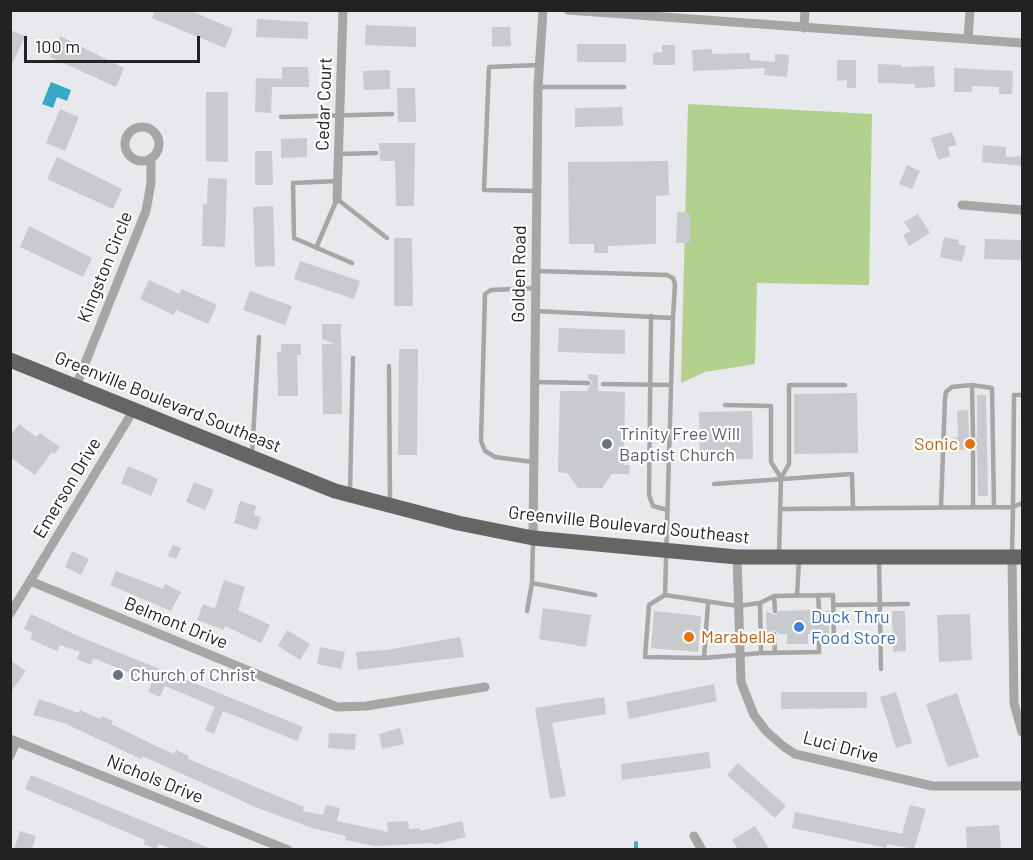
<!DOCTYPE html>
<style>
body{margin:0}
#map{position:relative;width:1033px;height:860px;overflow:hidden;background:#e7e9ec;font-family:Barlow,sans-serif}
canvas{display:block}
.frame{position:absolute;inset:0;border:12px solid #222223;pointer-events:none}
.scale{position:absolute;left:24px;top:36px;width:176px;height:27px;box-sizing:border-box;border:3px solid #222223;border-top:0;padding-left:8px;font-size:18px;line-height:21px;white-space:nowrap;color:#222223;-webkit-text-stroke:4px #fff;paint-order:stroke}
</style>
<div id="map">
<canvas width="1033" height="860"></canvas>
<div class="frame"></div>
<div class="scale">100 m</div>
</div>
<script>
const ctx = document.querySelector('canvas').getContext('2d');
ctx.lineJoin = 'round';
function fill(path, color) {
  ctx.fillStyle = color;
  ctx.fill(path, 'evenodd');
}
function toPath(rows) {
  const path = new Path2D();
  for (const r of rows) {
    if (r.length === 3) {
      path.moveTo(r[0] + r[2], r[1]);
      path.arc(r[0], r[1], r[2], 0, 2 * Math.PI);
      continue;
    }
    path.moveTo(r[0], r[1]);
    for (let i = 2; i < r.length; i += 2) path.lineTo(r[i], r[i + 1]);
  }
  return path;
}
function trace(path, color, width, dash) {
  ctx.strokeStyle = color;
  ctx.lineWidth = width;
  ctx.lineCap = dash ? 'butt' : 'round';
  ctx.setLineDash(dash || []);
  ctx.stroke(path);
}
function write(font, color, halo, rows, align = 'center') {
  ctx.font = font + ' Barlow,sans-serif';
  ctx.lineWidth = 4.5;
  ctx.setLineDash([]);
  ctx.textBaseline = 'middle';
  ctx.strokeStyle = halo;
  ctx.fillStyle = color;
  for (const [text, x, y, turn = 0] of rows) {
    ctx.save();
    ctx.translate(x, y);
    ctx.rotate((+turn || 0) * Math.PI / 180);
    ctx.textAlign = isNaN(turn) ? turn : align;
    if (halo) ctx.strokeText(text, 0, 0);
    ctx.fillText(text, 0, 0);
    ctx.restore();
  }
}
fill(toPath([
 [688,104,872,114,869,285,757,283,755,364,705,372,681,383]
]), '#b2d08e');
fill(toPath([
 [51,82,71,90,67,101,57,97,53,108,42,104]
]), '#37a9c8');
trace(toPath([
 [636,850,636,843]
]), '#37a9c8', 4);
fill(toPath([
 [155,10,189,10,233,29,225,48,152,18],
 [257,19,308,22,308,39,256,37],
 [366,25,416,27,416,47,365,45],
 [492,27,510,27,511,46,492,47],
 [10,30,25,36,10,69],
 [60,36,124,68,116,87,50,57],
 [577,44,626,44,626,62,577,62],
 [662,45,675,45,675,65,653,65,653,53,662,52],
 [712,49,712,54,750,53,750,60,775,62,775,54,789,55,787,77,764,75,765,68,693,71,692,50],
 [837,60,856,60,856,88,847,88,847,80,837,81],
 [878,64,902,65,902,67,934,66,935,87,915,88,915,84,878,83],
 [282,67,308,67,309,87,272,87,271,113,255,112,256,78,282,79],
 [954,68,1013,71,1012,94,999,94,999,87,972,86,972,92,954,92],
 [390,70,390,89,364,90,363,71],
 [397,88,415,88,416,122,398,122],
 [206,92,228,92,228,162,206,161],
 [622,107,623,126,575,127,575,108],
 [60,109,79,117,65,151,46,143],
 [952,132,957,145,948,147,950,156,938,160,931,138],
 [307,138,307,157,281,158,281,139],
 [379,143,415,143,414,206,396,206,395,161,380,161],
 [983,145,1006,147,1006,157,1023,156,1023,166,982,162],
 [255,151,272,151,273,185,255,185],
 [57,157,122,189,113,209,47,179],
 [668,161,669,195,656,196,656,244,608,246,608,253,594,253,594,244,569,244,568,162],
 [907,165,920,171,912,189,899,184],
 [208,178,227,179,225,247,202,246,203,204,207,204],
 [273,206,275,266,255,267,253,207],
 [677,212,690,213,690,243,676,243],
 [918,214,930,233,909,246,903,235,910,231,904,222],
 [29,226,92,258,83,277,20,247],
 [944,237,959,240,958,244,966,246,962,262,940,257],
 [394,238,412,238,413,306,394,306],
 [985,239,1023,240,1023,260,984,259],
 [300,261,360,281,354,299,294,279],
 [149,280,179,294,182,289,217,305,208,324,176,310,174,315,140,299],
 [250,291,292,306,285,325,243,310],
 [322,324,341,324,342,414,323,414,322,344,335,344,322,339],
 [559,328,625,330,625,354,558,352],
 [281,344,301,344,301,355,297,355,298,396,278,396,277,352,281,352],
 [399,349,418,349,417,455,398,455],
 [588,374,598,375,598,391,625,392,624,465,630,465,629,474,612,474,602,488,578,488,567,473,558,472,560,391,587,391,592,382,588,378],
 [857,393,858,453,794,454,794,394],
 [977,395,986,395,988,496,978,496,977,449,953,450,953,438,958,437,957,411,968,410,969,438,974,440,977,438],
 [752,411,753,459,700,460,699,412],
 [19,424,36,437,40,433,60,447,54,454,52,452,35,475,10,457,10,436],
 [128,466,158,479,151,496,121,483],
 [194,482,214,490,205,510,186,502],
 [240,501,256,506,254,515,261,517,257,530,234,523],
 [173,545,181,548,176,559,168,556],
 [72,551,89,559,81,575,65,567],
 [116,571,163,589,165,584,181,592,171,611,110,585],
 [224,580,245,587,238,610,270,625,261,643,225,626,224,630,197,620,203,604,215,609],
 [543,608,591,615,586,647,539,639],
 [815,610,819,614,829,610,829,634,808,634,808,644,787,644,787,634,779,634,775,630,767,634,766,611,775,615,779,611],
 [654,611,701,616,698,652,651,648],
 [892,611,905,611,906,651,893,652],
 [31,614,78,636,303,727,297,741,223,711,214,734,205,730,215,707,165,686,160,697,148,692,152,682,93,658,91,665,77,659,80,652,60,645,57,651,30,639,33,633,24,629],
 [970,614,972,660,939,662,937,615],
 [287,630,310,644,300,660,278,646],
 [460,637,464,657,358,670,356,652,387,650],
 [320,647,345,652,341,669,317,664],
 [10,660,26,671,10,693],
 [714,684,717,701,629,719,626,702],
 [781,692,867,692,867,708,781,709],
 [896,692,912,743,896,748,880,697],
 [957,693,979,757,948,767,926,704],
 [604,697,606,714,552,723,566,796,550,799,535,708],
 [39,699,79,713,80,710,100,719,102,716,113,721,111,724,158,747,174,754,176,750,189,756,188,759,304,807,303,811,323,815,326,805,340,808,337,821,388,832,387,822,408,821,409,829,420,828,420,831,462,821,466,837,434,845,434,843,375,846,345,840,346,836,312,828,258,808,142,756,141,759,64,723,33,715],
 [400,728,404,744,382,749,379,734],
 [329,733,356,734,355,750,328,748],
 [709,752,711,768,622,780,621,764],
 [738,763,786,806,775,818,727,775],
 [31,775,151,824,211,849,172,849,159,844,156,849,143,844,145,840,25,789],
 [910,805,926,809,914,849,887,844,886,848,792,828,795,812,902,834],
 [999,825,1001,849,967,849,966,827],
 [755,826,769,849,738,849,732,840],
 [20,831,36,836,32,849,14,849]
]), '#c8cacd');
trace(toPath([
 [538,87,624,87],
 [281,117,392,114],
 [339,154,376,153],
 [338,181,293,183,294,238,352,263],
 [537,191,484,190,489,67,538,65],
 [316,248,337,199,387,238],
 [535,311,673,318,675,284,673,278,667,275,537,271],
 [651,316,649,495,653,506,668,510],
 [673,318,665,595,738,606,760,603,761,653],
 [389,366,390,502],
 [534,382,588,383],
 [603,384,671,385],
 [972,385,992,388,994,507],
 [1022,395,1014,395,1013,507,1022,503],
 [725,405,771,406,771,462,781,478],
 [973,452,973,507],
 [252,454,259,337],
 [533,462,495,457,485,451,481,441,485,294,491,290,535,288],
 [714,484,852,474,853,507],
 [350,491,353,358],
 [941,507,945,399,946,392,952,387,972,385,973,436],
 [780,509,1013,507,1012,555],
 [533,541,532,583,595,595],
 [779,555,781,478,789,464,789,385,845,385],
 [879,560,881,669],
 [665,595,649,605,645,657,704,658,708,603],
 [818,595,819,610],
 [774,596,775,611],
 [797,596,799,560],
 [834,605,908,604],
 [527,611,532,583],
 [774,634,775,653],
 [704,658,761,653,819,652,819,641,834,641,833,595,774,596,760,603]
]), '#a7a6a5', 4.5);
trace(toPath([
 [568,10,1022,43],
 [804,28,805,10],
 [968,39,970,10],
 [142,144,17],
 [337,199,343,10],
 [962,205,1022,210],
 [76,386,146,211,151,183,151,158],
 [533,538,538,87,543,10],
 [737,557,741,682,754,715,766,731,783,746,795,754,932,786,1022,786],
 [1012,557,1014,703,1022,732],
 [30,581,337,707,366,706,485,687],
 [10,614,133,411],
 [10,739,288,850],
 [10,756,16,742],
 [694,836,702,850]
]), '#a7a6a5', 9);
trace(toPath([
 [10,360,335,491,458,523,533,538,737,557,1022,557]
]), '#676563', 15);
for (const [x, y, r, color] of [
 [607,444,6,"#6b7280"],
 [970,444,6,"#e8710a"],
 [799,627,6,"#3f7fe0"],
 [689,637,6,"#e8710a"],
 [118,675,6,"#6b7280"]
]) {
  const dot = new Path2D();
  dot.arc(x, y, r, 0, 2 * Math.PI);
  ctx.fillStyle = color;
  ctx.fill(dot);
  trace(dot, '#fff', 2);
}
write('18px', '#222223', '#fff', [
 ["Cedar Court",324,104,-88],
 ["Kingston Circle",105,267,-68],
 ["Golden Road",519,274,-89],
 ["Greenville Boulevard Southeast",168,402,22],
 ["Emerson Drive",67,488,-59],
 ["Greenville Boulevard Southeast",629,525,6],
 ["Belmont Drive",176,623,22],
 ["Luci Drive",841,747,15],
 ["Nichols Drive",155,779,22]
]);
write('18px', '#5b616d', '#fff', [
 ["Trinity Free Will",619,434],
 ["Baptist Church",619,455],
 ["Church of Christ",130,675]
], 'left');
write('18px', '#c56008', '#fff', [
 ["Sonic",958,444],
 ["Marabella",701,637,"left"]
], 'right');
write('18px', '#366cbe', '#fff', [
 ["Duck Thru",811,617],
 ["Food Store",811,638]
], 'left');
</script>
